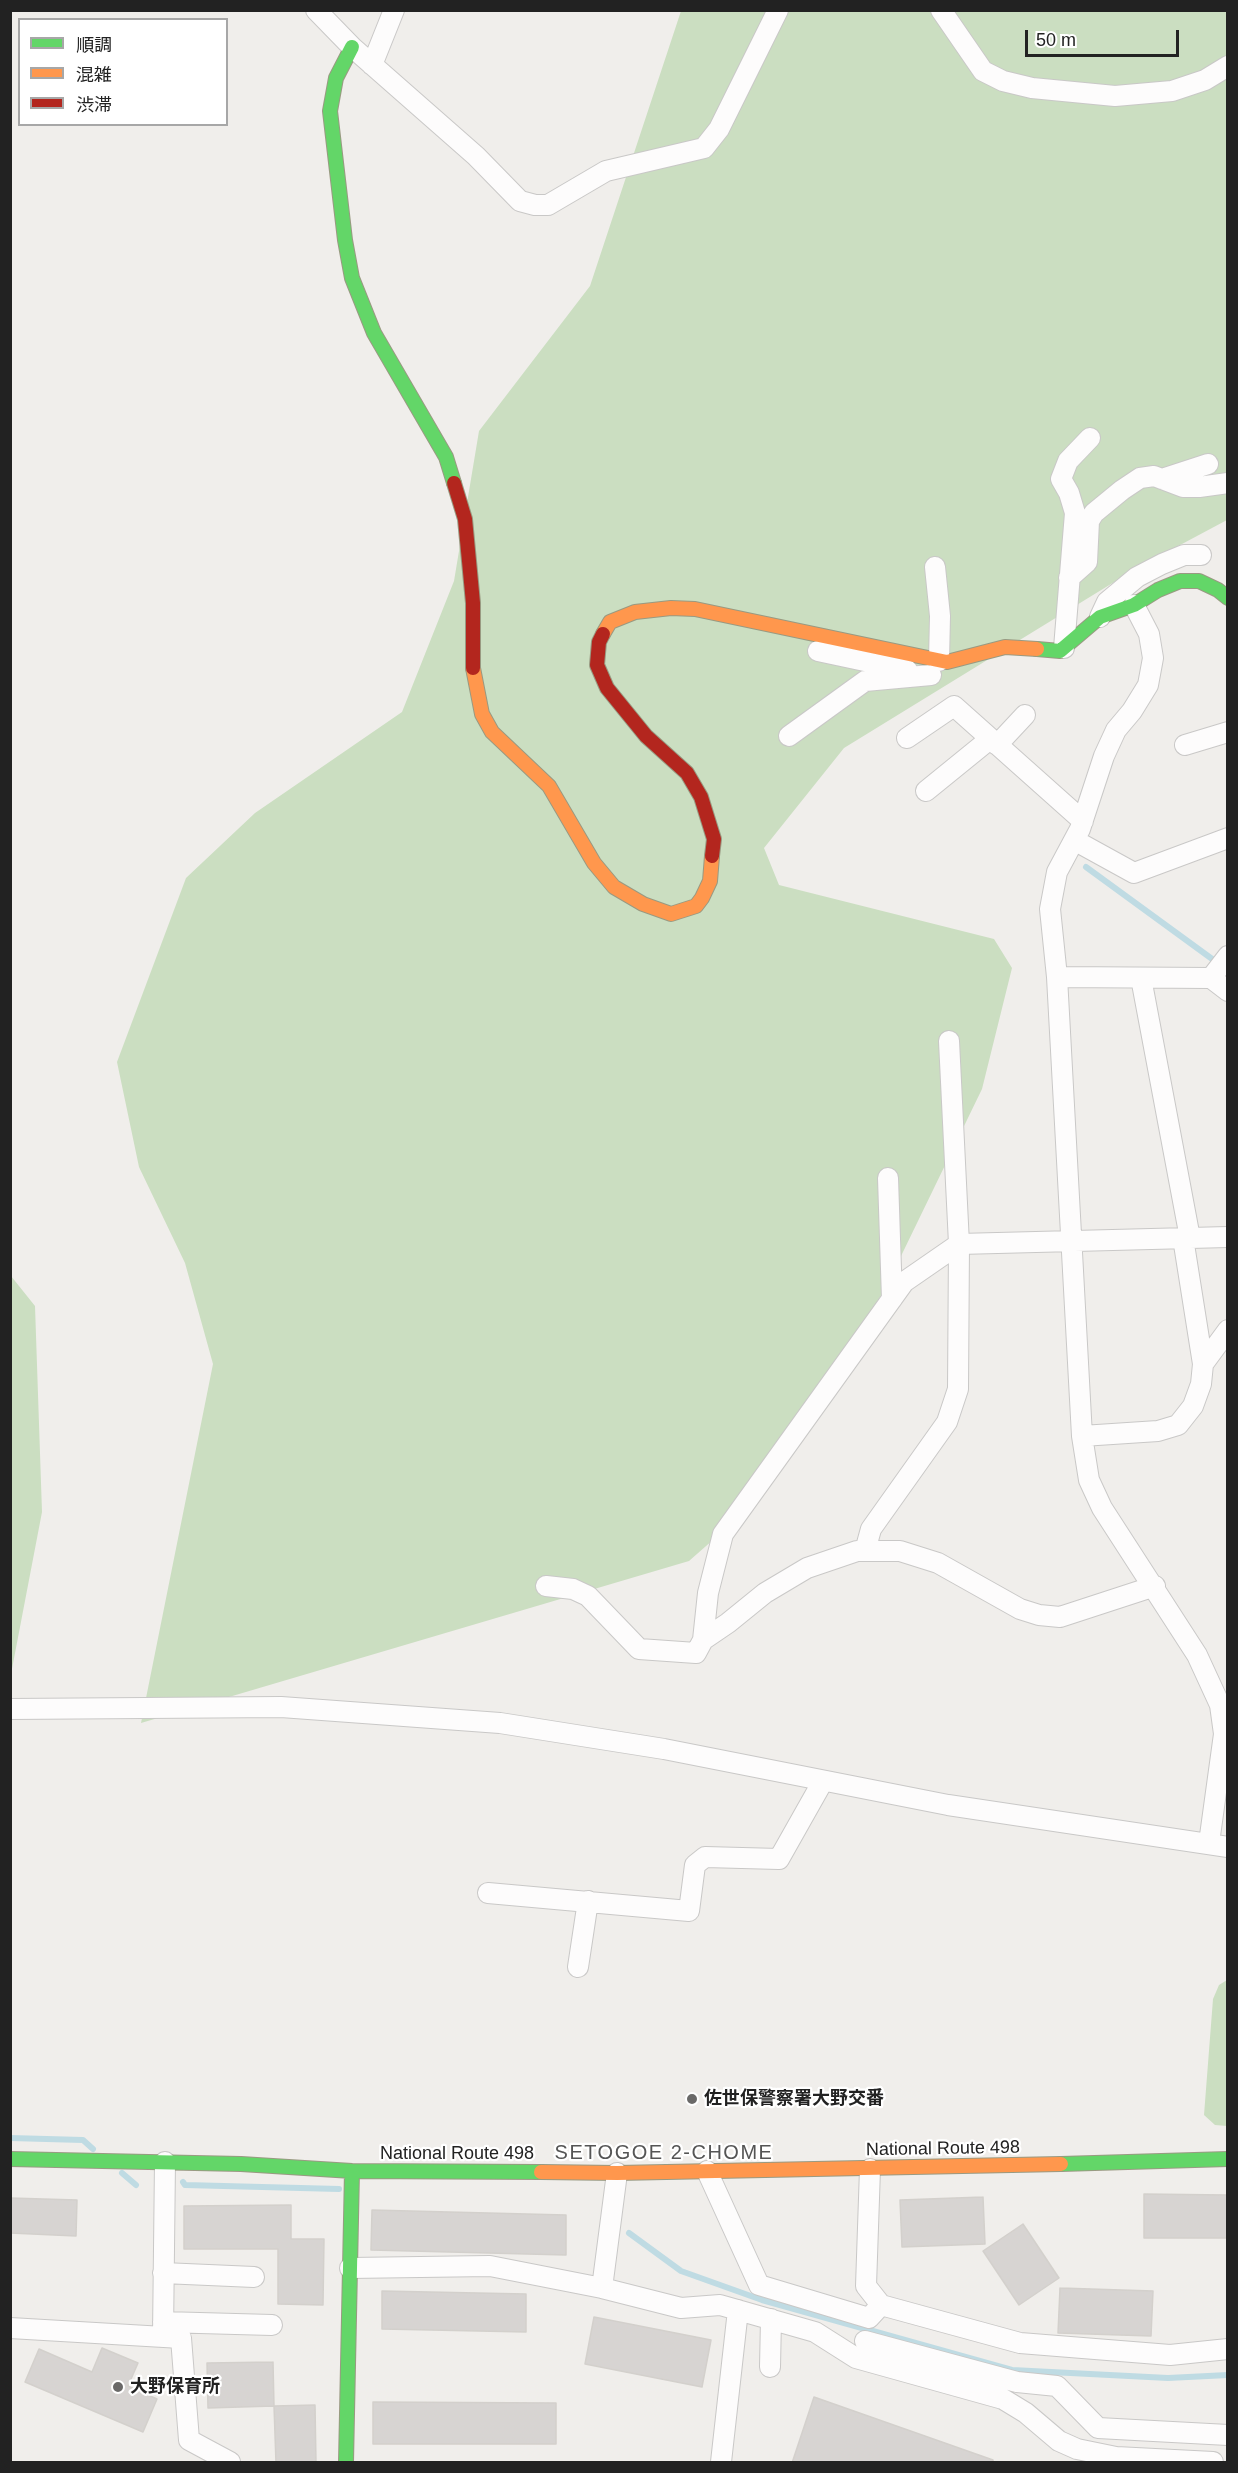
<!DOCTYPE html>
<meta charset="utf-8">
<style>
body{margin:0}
#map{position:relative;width:1238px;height:2473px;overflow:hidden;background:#f0eeeb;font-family:Arial,"Noto Sans JP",sans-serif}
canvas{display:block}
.frame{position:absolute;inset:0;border:12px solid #222;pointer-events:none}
.legend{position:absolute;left:18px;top:18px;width:210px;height:108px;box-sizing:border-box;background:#fff;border:2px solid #a7a7a7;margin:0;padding:8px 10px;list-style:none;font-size:18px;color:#222}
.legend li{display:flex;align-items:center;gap:12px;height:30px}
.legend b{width:30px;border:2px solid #a7a7a7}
.scale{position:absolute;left:1025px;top:30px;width:154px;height:27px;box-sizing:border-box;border:3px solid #222;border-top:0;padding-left:8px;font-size:18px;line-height:21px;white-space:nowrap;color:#222;-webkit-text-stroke:4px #fff;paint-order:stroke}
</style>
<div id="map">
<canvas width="1238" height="2473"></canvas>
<div class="frame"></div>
<ul class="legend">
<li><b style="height:8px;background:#63d668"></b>順調</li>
<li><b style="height:8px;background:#ff974d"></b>混雑</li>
<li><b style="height:8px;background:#b3261e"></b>渋滞</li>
</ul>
<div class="scale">50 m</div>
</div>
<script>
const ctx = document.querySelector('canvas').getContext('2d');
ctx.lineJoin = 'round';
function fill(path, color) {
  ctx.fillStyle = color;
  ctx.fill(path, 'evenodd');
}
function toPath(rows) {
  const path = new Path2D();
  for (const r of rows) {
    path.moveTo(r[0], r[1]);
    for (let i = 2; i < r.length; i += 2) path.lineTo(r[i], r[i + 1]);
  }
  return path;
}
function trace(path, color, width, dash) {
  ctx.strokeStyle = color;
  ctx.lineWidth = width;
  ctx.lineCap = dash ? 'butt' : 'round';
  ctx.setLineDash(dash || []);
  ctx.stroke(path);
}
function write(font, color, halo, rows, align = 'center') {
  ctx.font = font + ' Arial,"Noto Sans JP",sans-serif';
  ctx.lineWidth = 4.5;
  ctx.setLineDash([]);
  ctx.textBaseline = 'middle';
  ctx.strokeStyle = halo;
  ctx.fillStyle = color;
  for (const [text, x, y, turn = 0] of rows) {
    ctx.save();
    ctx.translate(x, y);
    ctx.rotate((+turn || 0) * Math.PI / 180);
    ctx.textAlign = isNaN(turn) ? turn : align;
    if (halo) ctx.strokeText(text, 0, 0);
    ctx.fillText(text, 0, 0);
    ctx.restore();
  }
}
fill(toPath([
 [681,11,1227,11,1227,520,1137,568,844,748,764,848,779,885,994,939,1012,968,982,1089,886,1287,755,1503,689,1561,141,1723,213,1364,185,1263,139,1167,117,1062,186,878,255,813,402,712,454,581,479,431,590,286],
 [11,1276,35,1306,42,1512,11,1674],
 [1227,1980,1227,2126,1215,2125,1204,2115,1213,1999,1219,1985]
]), '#cbdec1');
trace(toPath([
 [1086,867,1219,964],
 [10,2138,83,2140,93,2149],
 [122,2173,136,2185],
 [183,2182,185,2185,339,2189],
 [629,2233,681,2271,762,2300,1012,2370,1168,2378,1228,2375]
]), '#bfdbe3', 6);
const building = toPath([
 [1144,2194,1227,2195,1227,2238,1144,2238,1144,2194],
 [983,2197,985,2244,902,2247,900,2200,983,2197],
 [10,2198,77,2200,76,2236,10,2233,10,2198],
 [291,2205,291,2239,324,2239,323,2305,278,2304,278,2249,184,2249,184,2206,291,2205],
 [372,2210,566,2215,566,2255,371,2250,372,2210],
 [1023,2224,1059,2278,1019,2305,983,2251,1023,2224],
 [1060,2288,1153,2291,1151,2336,1058,2333,1060,2288],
 [382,2291,526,2294,526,2332,382,2329,382,2291],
 [594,2317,711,2340,702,2387,585,2364,594,2317],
 [102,2348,138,2363,128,2386,157,2399,143,2432,25,2382,39,2349,92,2372,102,2348],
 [273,2362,274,2406,208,2408,207,2363,273,2362],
 [814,2397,993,2460,993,2463,792,2463,814,2397],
 [373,2402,556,2403,556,2444,373,2444,373,2402],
 [315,2405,316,2463,276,2463,274,2406,315,2405]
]);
fill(building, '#d7d4d2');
trace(building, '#d3d0cc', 1.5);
const street = toPath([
 [316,10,352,47,476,156,520,201,535,205,548,205,606,171,704,148,719,129,778,10],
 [941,10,983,71,1003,81,1032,88,1115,96,1172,91,1205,80,1228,66],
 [372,65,394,10],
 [1162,479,1208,464],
 [935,567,940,616,939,661],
 [1069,578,1087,562,1089,521,1094,513,1122,490,1140,478,1154,476,1183,487,1199,487,1228,483],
 [1134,605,1149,634,1153,658,1148,685,1132,711,1116,730,1104,756,1080,829,1057,872,1050,909,1057,977,1082,1436,1089,1480,1102,1508,1197,1655,1220,1705,1224,1734,1209,1843],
 [1100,617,1107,602,1137,577,1162,564,1184,555,1201,555],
 [1064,648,1075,513,1069,493,1061,479,1068,461,1090,438],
 [818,651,907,670],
 [789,736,865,681,931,675],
 [907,738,954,706,1083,821],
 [997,745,1025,715],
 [1185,745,1228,732],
 [926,791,990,739],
 [1074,840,1134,873,1228,838],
 [1057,977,1211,978,1228,956],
 [1141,978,1190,1238],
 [1211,978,1228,991],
 [888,1178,892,1299],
 [1183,1238,1203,1364],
 [1082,1436,1158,1431,1178,1425,1193,1406,1201,1384,1203,1364,1228,1330],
 [865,1551,871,1529,947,1422,958,1389,959,1244,949,1041],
 [546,1586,573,1589,588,1596,639,1649,696,1653,703,1640],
 [1155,1586,1060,1617,1039,1615,1020,1609,938,1563,900,1551,857,1551,807,1568,765,1593,728,1623,703,1640,708,1593,723,1534,904,1282,959,1244,1228,1237],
 [10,1709,281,1707,500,1723,664,1749,948,1805,1228,1847],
 [488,1893,689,1911,695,1865,705,1857,779,1859,823,1781],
 [578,1967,588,1901],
 [870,2169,866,2286,881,2305,1020,2343,1170,2355,1228,2349],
 [707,2171,759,2285,869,2318,881,2305],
 [350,2268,490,2266,602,2288,681,2308,720,2305,815,2332,856,2358,1003,2399,1026,2413,1059,2441,1077,2449,1116,2457,1213,2462],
 [163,2273,254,2277],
 [602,2288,617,2173],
 [163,2322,272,2325],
 [10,2328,181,2338,189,2440,230,2462],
 [163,2335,165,2162],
 [865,2341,1017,2382,1057,2386,1098,2428,1228,2435],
 [770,2367,771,2319],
 [721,2462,738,2310]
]);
const fast = toPath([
 [352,47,336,78,330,111,345,240,352,278,374,333,446,457,454,483],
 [1037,649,1060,651,1100,617,1134,605,1158,590,1180,581,1199,581,1218,590,1228,598],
 [10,2159,241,2164,352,2171,541,2172],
 [1061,2164,1228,2159],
 [346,2462,352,2171]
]);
const slow = toPath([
 [603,634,610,622,635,612,671,608,695,609,947,662,1005,647,1037,649],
 [473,668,482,714,492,732,549,786,594,863,614,887,643,904,671,914,696,906,702,898,710,881,712,856],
 [541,2172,617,2173,1061,2164]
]);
const jam = toPath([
 [454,483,465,519,473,603,473,668],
 [603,634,599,642,597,665,607,688,646,736,687,773,701,797,714,839,712,856]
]);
trace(street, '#c9c8c7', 22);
trace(fast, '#999a82', 16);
trace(slow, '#999a82', 16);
trace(jam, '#999a82', 16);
trace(street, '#fdfcfc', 20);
trace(fast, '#63d668', 14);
trace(slow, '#ff974d', 14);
trace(jam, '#b3261e', 14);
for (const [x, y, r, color] of [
 [692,2099,6,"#6a6968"],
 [118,2387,6,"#6a6968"]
]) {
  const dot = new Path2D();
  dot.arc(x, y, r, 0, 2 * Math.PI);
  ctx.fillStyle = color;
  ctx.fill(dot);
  trace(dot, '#fff', 2);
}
write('bold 18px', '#222', '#fff', [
 ["佐世保警察署大野交番",704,2099],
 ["大野保育所",130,2387]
], 'left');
write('18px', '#222', '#fff', [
 ["National Route 498",943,2149,-1],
 ["National Route 498",457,2154]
]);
ctx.letterSpacing = '1.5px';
write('20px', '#555', '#fff', [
 ["SETOGOE 2-CHOME",664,2153]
]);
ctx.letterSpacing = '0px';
</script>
